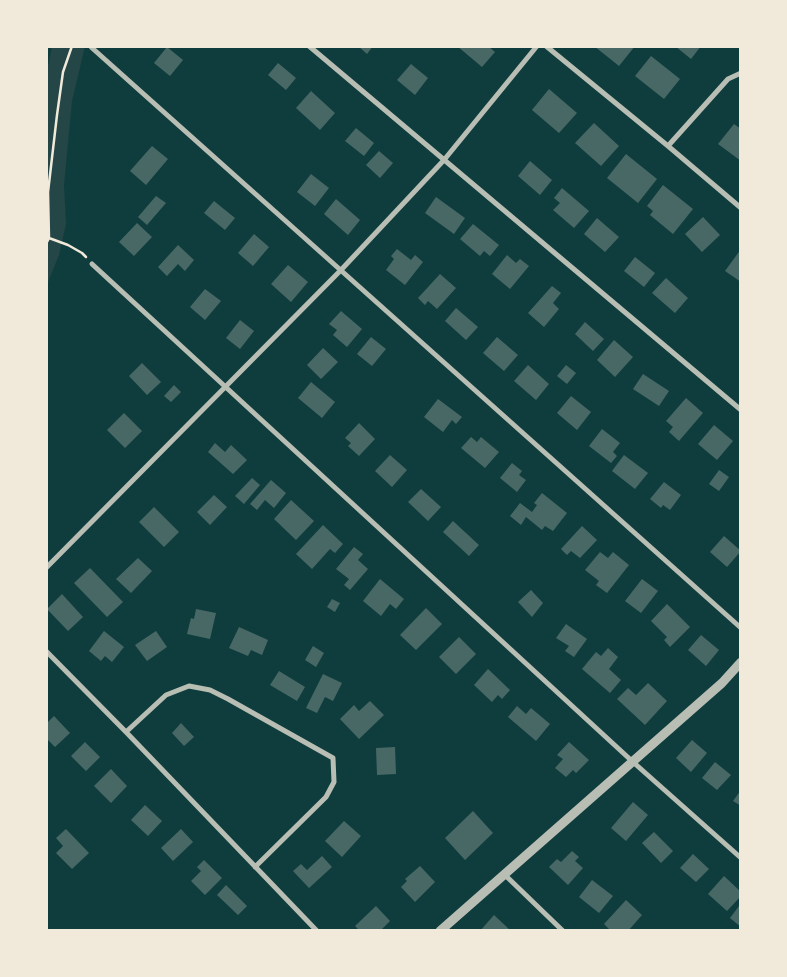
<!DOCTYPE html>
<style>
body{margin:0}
#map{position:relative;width:787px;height:977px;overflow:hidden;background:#0f3d3e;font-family:Commissioner,sans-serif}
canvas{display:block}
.frame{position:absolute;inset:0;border:48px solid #f1e9da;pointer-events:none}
</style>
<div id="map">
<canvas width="787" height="977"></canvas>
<div class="frame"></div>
</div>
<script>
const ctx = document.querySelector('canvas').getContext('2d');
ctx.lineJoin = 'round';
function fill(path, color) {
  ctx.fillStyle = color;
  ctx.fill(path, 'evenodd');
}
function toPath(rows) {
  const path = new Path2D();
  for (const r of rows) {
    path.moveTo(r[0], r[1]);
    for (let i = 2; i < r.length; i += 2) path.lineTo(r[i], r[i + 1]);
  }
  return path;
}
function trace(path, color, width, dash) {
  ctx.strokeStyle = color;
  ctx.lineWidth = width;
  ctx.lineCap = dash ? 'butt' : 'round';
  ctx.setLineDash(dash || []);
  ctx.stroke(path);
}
fill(toPath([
 [52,46,85,46,72,101,64,185,66,224,59,255,46,287,46,76]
]), '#244646');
fill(toPath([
 [358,46,373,46,367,54],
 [457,46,488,46,495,52,482,67],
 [594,46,635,46,619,66],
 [675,46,701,46,691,59],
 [167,47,183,60,170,76,154,63],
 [651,56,680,79,664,99,635,76],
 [278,63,296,78,286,90,268,75],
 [411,64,428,78,415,95,397,80],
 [549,89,577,113,559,133,532,110],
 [311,91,335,113,320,130,296,108],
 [594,123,619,146,601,166,575,143],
 [734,124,741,129,741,161,718,144],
 [356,128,374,143,364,156,345,141],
 [152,146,168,159,146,185,130,171],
 [379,151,393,163,380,178,366,165],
 [626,154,657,179,638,203,607,178],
 [530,161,552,180,540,195,518,176],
 [311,174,329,188,315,206,297,192],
 [663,185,693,209,673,234,650,215,653,211,647,206],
 [562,188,589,211,574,228,553,210,560,203,554,198],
 [156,196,166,203,147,225,138,217],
 [436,197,465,218,454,234,425,213],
 [336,199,360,220,348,235,324,214],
 [214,201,235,218,225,230,204,213],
 [703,217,720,235,702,252,685,234],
 [597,218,619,237,605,252,584,234],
 [137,223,152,237,134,256,119,242],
 [473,224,499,245,490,256,484,251,480,256,460,239],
 [254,234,269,247,253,266,238,253],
 [178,245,194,260,185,271,178,264,167,276,158,267],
 [397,249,411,260,415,255,423,262,405,285,386,270,394,259,391,256],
 [741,249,741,282,725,271],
 [507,255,516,263,520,259,529,266,510,289,492,274],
 [635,257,655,273,644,287,624,271],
 [288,265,308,282,291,302,271,284],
 [440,274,456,288,437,309,428,301,425,305,418,298],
 [666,278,688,298,675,313,652,293],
 [552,286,561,293,553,303,559,309,544,327,528,313],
 [205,289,221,301,205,320,190,307],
 [456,308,478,327,466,340,445,321],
 [341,311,362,329,347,347,333,335,337,330,329,324],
 [240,320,254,331,240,349,226,338],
 [585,322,604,339,593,351,575,334],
 [371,337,386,349,372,366,357,354],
 [497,337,518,355,504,371,483,353],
 [614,340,633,357,615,377,597,360],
 [323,348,338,362,321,379,307,365],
 [142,363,161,382,147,395,129,376],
 [528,365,549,384,536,400,514,381],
 [566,365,576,373,567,384,557,376],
 [643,374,669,391,659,406,633,389],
 [311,382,335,402,322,418,298,398],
 [174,385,181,392,171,402,164,396],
 [571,396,591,412,577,430,557,413],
 [686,398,703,413,679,441,669,432,673,427,666,421],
 [438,399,462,417,456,424,452,420,443,432,424,417],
 [124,413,142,431,125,448,107,430],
 [359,423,375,439,359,456,348,446,351,443,345,438],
 [714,425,733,441,717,460,698,444],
 [602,429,620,443,613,452,617,456,611,463,589,446],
 [471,437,477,442,481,437,499,452,485,468,461,448],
 [215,443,225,452,231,445,247,460,233,474,208,452],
 [390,455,407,470,392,487,375,471],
 [624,455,648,473,635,489,612,471],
 [512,463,522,471,519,475,526,480,517,492,500,478],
 [719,470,729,477,719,491,709,484],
 [252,478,260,485,244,504,235,496],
 [271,480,286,493,274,508,265,500,257,510,250,504],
 [664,482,681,495,670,510,663,505,661,508,650,499],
 [421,489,441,507,428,521,408,502],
 [542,493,567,513,553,531,545,526,542,530,526,517,521,525,510,516,520,503,532,512,537,505,534,503],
 [214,495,227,507,210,525,197,512],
 [291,500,314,521,296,540,274,519],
 [154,507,179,532,164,547,139,522],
 [453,521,479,545,469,556,443,532],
 [323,525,343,544,335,553,330,549,312,569,296,554],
 [582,526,597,540,580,558,571,551,567,555,561,549],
 [724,536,741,551,727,567,710,552],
 [354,547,363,554,358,560,368,569,350,590,344,585,349,579,336,569],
 [600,552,608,558,613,552,629,565,607,593,596,585,599,581,585,570],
 [138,558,152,571,131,593,116,579],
 [90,568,123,602,107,617,74,583],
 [380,579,404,599,396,609,390,604,381,616,363,601],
 [642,579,658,591,641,613,625,601],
 [531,590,543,603,532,617,518,602],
 [62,594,83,617,68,631,47,609],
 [332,599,340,603,335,612,327,607],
 [667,604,690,627,670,647,664,640,667,637,651,621],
 [426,608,442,624,416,650,400,635],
 [196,609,216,613,210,639,187,634,191,618,194,619],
 [566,624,587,639,574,657,565,651,569,646,556,638],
 [239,627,268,640,262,655,251,650,248,656,229,648],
 [104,631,124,647,112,662,105,656,101,661,89,651],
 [156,631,167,647,147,661,135,645],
 [701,635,719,650,706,666,688,650],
 [459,637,476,654,456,674,439,657],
 [313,646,324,653,316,667,305,660],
 [608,648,618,657,609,669,621,680,610,693,582,669,596,652,601,656],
 [488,669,510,690,502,699,498,695,492,702,474,685],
 [279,671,305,687,297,701,270,685],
 [323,674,342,683,333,701,325,697,317,713,306,708],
 [648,683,667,701,645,725,617,699,628,688,636,695],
 [370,701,384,715,359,739,340,719,354,705,359,711],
 [517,706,526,714,531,708,550,724,536,741,508,717],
 [54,716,70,733,55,747,46,738,46,724],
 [181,723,194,737,184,746,172,733],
 [692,740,707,753,691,772,676,758],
 [85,742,100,757,86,771,71,756],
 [569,742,589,760,576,773,573,770,566,777,555,768,563,759,557,755],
 [395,747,396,774,377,775,376,748],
 [715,762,731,775,717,790,702,778],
 [111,769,127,786,111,803,94,786],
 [741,790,741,806,733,801],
 [633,802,648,815,626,841,611,828],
 [145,805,162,821,148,836,131,820],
 [473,811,493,833,465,860,445,838],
 [344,821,361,836,342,857,325,841],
 [66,829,89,853,72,869,56,853,63,846,56,838],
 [181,829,193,842,173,861,161,848],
 [654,832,673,851,661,863,642,843],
 [572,851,579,857,575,861,583,868,568,885,549,867,557,859,561,862],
 [693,854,709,869,696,882,680,868],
 [322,856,332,867,309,888,293,871,301,864,307,870],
 [204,860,222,878,205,895,191,881,201,871,197,867],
 [420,866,435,882,415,902,401,887,407,881,405,879],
 [724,876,741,892,741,896,727,911,708,894],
 [592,880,613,896,599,913,579,897],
 [226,885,247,906,238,915,217,895],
 [626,900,642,915,628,931,611,931,604,924],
 [376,906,390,921,380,931,360,931,355,926],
 [739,906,741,907,741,927,730,918],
 [494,915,511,931,480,931]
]), '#486865');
trace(toPath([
 [49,238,68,245,82,253,86,257],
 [46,244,49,238,48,192,57,115,63,72,72,46]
]), '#f1e9da', 2.5);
trace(toPath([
 [309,46,741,410],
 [546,46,668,146,741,208],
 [91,47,741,628],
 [668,146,728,79,741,73],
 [92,264,633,762,741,858],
 [46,568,341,270,444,160,537,46],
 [46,651,126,732,317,931],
 [126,732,166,695,189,686,210,690,228,699,333,758,334,782,326,797,255,867],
 [505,875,563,931]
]), '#b8beb3', 5);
trace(toPath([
 [440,931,722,683,741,662]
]), '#b8beb3', 9);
</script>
